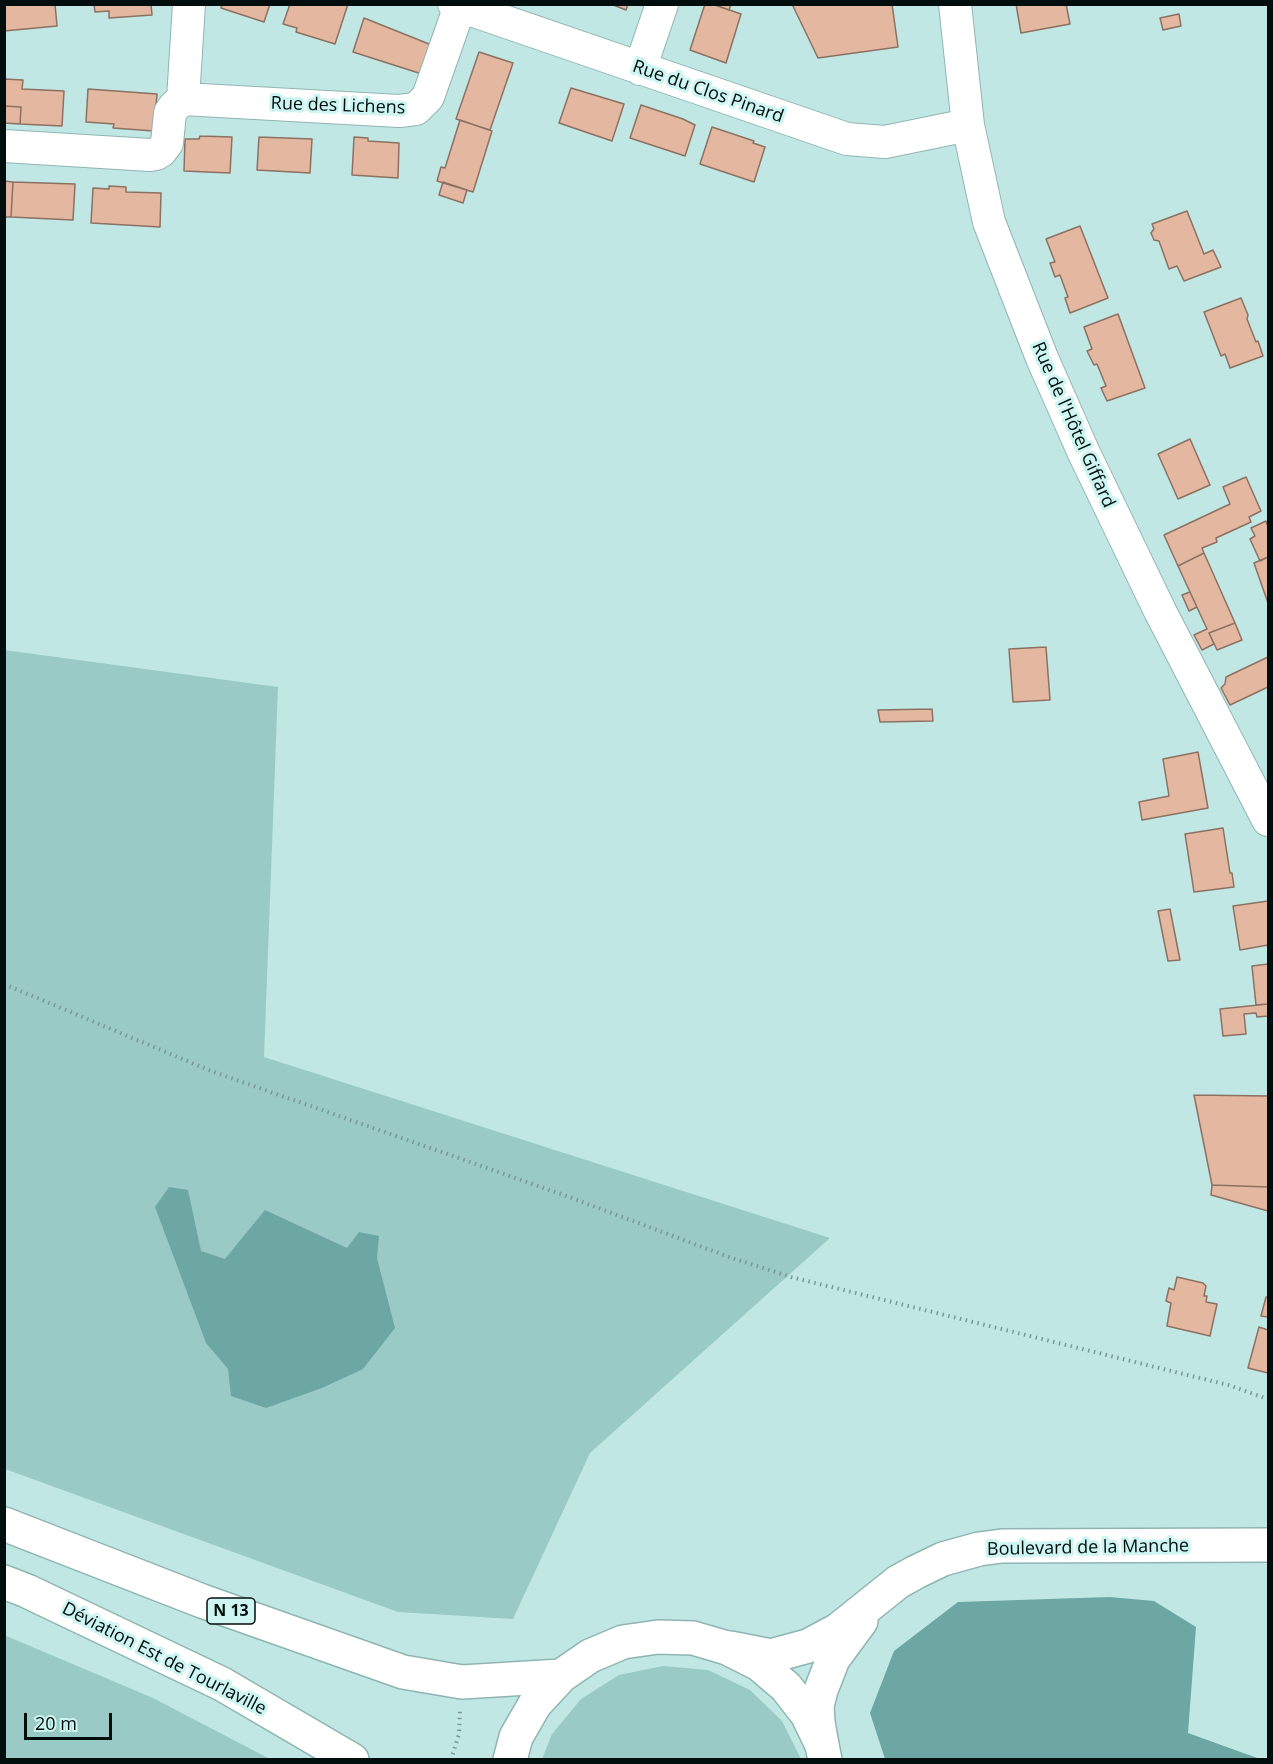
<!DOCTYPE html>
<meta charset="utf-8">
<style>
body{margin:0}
#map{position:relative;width:1273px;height:1764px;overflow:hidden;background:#c0e7e4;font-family:"Open Sans",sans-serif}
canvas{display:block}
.frame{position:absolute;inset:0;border:6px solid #020e0d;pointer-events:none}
.scale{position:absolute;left:24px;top:1713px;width:88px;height:27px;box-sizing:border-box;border:3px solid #020e0d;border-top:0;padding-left:8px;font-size:18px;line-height:21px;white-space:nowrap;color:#020e0d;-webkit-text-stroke:4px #cdf5f2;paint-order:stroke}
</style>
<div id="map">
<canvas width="1273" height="1764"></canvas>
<div class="frame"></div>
<div class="scale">20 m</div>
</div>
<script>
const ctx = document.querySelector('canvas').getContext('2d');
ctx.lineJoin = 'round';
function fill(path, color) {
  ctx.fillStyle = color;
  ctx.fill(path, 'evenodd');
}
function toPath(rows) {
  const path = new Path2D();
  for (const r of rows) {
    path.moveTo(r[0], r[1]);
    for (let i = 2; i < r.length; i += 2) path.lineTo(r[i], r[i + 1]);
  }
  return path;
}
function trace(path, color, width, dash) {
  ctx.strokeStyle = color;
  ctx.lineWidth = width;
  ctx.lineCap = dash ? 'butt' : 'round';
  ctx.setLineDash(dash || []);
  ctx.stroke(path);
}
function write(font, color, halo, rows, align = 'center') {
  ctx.font = font + ' "Open Sans",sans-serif';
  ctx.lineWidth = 6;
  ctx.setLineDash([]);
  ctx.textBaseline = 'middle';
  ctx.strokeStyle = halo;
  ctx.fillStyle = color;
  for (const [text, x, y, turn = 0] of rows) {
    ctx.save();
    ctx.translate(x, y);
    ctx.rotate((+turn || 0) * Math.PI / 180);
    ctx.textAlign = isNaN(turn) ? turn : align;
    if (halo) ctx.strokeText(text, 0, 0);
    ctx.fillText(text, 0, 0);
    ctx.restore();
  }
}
fill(toPath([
 [4,650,278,687,264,1057,830,1238,590,1453,513,1619,398,1612,5,1469],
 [4,1635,153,1698,270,1759,5,1759],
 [663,1666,708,1670,750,1690,782,1721,801,1759,542,1759,552,1734,581,1699,619,1675]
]), '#99cac6');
fill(toPath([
 [169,1187,188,1190,201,1251,225,1259,265,1210,347,1248,359,1232,379,1236,377,1258,395,1328,363,1369,322,1388,266,1408,231,1396,228,1369,206,1343,155,1207],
 [1110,1597,1154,1601,1196,1627,1188,1733,1260,1759,885,1759,870,1713,894,1651,958,1602]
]), '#6ca7a3');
const building = toPath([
 [4,4,55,4,57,26,4,31,4,4],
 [94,4,151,4,152,15,109,18,109,11,95,12,94,4],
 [222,4,270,4,264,22,221,8,222,4],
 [290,4,348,4,335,44,296,32,297,28,283,24,290,4],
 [611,4,628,4,626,10,611,4],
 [705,4,712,4,741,14,726,63,690,50,705,4],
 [712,4,731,4,729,10,712,4],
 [792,4,892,4,898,47,818,58,792,4],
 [1016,4,1066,4,1070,24,1021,33,1016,4],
 [1179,14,1181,26,1163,30,1160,18,1179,14],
 [364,18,434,46,425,75,353,52,364,18],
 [479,52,513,63,490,130,456,119,479,52],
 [4,79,23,80,22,89,64,91,62,126,20,124,21,107,4,106,4,79],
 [571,88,624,104,612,141,559,123,571,88],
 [88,89,157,94,154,131,113,128,114,124,86,122,88,89],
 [641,105,683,119,695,125,685,156,630,138,641,105],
 [4,106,21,107,20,124,4,123,4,106],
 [460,120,492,131,473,192,437,181,441,167,445,168,460,120],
 [712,127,754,141,753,143,765,147,754,182,700,164,712,127],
 [200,136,232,137,230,173,184,171,185,139,199,139,200,136],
 [259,137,312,139,310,173,257,170,259,137],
 [354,137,368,138,368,141,399,143,398,178,352,175,354,137],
 [4,181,13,182,11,217,4,217,4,181],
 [13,182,75,184,73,220,11,217,13,182],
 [443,182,467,190,463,203,439,195,443,182],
 [109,186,126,187,126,192,161,193,160,227,91,223,93,188,109,189,109,186],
 [1187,211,1204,254,1213,250,1221,267,1184,281,1177,266,1169,269,1159,241,1154,240,1151,233,1154,229,1152,224,1187,211],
 [1080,226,1108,298,1070,313,1065,298,1068,297,1060,275,1055,277,1050,263,1055,262,1046,239,1080,226],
 [1241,298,1248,315,1247,319,1256,342,1258,341,1263,356,1230,368,1225,354,1221,356,1204,312,1241,298],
 [1118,314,1145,388,1107,401,1101,388,1106,386,1097,364,1094,365,1087,351,1092,349,1084,327,1118,314],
 [1190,439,1210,485,1178,499,1158,454,1190,439],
 [1246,477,1261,511,1249,517,1251,522,1216,538,1217,542,1202,548,1204,553,1178,566,1164,535,1230,504,1223,487,1246,477],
 [1266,521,1268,527,1268,557,1260,561,1250,539,1255,536,1251,528,1266,521],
 [1204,553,1235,623,1209,633,1214,644,1202,650,1194,635,1207,629,1178,566,1204,553],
 [1268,557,1268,603,1254,563,1268,557],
 [1190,592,1197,607,1189,611,1182,595,1190,592],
 [1235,623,1242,640,1217,650,1209,633,1235,623],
 [1046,647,1050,700,1013,702,1009,649,1046,647],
 [1268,657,1268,687,1230,705,1221,688,1225,684,1226,677,1268,657],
 [932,709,933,721,880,722,878,710,932,709],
 [1198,752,1208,808,1142,820,1139,802,1169,796,1163,759,1198,752],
 [1223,828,1230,873,1232,873,1234,887,1194,892,1185,834,1223,828],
 [1268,901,1268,945,1240,950,1233,906,1268,901],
 [1170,909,1180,960,1168,961,1158,911,1170,909],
 [1268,964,1268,1004,1256,1005,1252,966,1268,964],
 [1268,1004,1268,1016,1257,1017,1256,1013,1244,1014,1246,1034,1223,1036,1220,1009,1268,1004],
 [1194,1095,1268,1096,1268,1187,1212,1185,1194,1095],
 [1212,1185,1268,1187,1268,1211,1211,1195,1212,1185],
 [1177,1277,1203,1283,1206,1286,1204,1296,1207,1296,1206,1302,1217,1304,1210,1336,1167,1326,1171,1303,1166,1301,1169,1288,1174,1290,1177,1277],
 [1266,1297,1268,1297,1268,1317,1261,1316,1266,1297],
 [1259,1327,1268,1330,1268,1373,1248,1368,1259,1327]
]);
fill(building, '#e4b8a0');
trace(building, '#8c7162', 1.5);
const minor = toPath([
 [454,4,847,139,885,142,968,125],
 [955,4,968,125,989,222,1042,358,1083,451,1160,611,1268,820],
 [640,69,662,4],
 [183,99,189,4],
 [4,146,150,155,156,154,161,151,167,143,170,113,174,107,183,99,399,111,416,109,428,97,460,6]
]);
const major = toPath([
 [730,1648,771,1656,808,1646,838,1630,898,1582,916,1572,943,1559,979,1549,1002,1546,1268,1545],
 [822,1745,818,1722,817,1706,821,1690,833,1659,861,1621]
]);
const highway = toPath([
 [4,1524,202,1601,403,1672,462,1682,561,1676],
 [4,1582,27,1591,222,1684,352,1760],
 [510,1760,516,1737,535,1704,561,1676,590,1656,623,1642,658,1637,693,1638,727,1648,759,1664,786,1687,807,1714,822,1745,825,1760]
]);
trace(minor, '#8fb5b2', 34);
trace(major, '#8fb5b2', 36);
trace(highway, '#8fb5b2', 36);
trace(toPath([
 [4,984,211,1071,561,1194,729,1257,791,1277,1139,1363,1228,1385,1268,1399],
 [451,1760,459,1734,460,1711]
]), '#7b9896', 4, [1.5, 4.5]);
trace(minor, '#fff', 32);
trace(major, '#fff', 33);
trace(highway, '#fff', 33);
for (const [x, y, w] of [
 [231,1611,48]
]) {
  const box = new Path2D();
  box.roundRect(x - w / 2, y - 13, w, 26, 4.5);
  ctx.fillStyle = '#cdf5f2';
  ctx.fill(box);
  trace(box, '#020e0d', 1.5);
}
write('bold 16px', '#020e0d', null, [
 ["N 13",231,1611]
]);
write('18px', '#020e0d', '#cdf5f2', [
 ["Rue du Clos Pinard",708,92,19],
 ["Rue des Lichens",338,106,2],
 ["Rue de l'Hôtel Giffard",1073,425,66],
 ["Boulevard de la Manche",1088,1548,-1],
 ["Déviation Est de Tourlaville",164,1659,27]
]);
</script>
